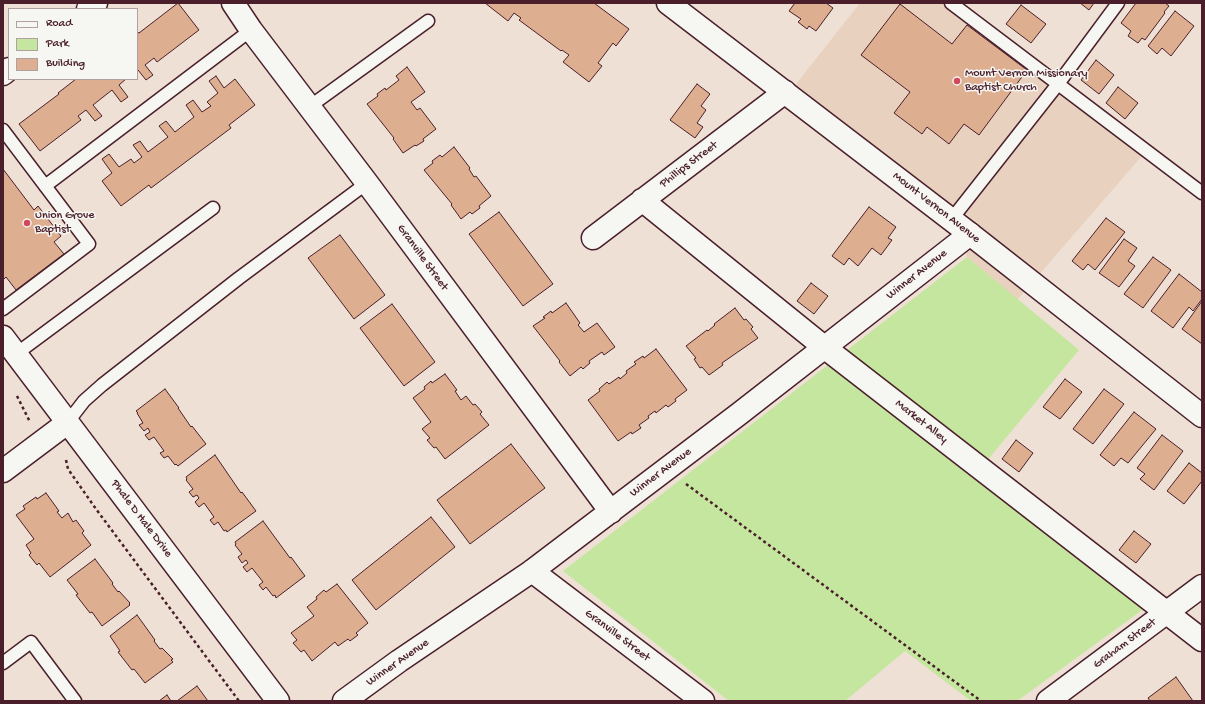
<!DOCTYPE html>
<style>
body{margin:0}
#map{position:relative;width:1205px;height:704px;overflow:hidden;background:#eee0d4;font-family:"Gochi Hand",sans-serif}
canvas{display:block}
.frame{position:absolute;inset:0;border:4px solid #4a1f2b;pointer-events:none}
.legend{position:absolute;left:8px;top:8px;width:130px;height:72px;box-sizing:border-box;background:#f6f6f2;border:1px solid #b1a0a2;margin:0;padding:5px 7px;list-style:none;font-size:12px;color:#4a1f2b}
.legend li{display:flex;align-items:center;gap:8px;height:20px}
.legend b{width:20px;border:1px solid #b1a0a2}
</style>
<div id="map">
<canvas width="1205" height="704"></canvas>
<div class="frame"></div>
<ul class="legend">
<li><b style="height:5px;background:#f6f6f2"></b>Road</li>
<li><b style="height:11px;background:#c5e69e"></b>Park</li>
<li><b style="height:11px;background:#ddae8f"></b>Building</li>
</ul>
</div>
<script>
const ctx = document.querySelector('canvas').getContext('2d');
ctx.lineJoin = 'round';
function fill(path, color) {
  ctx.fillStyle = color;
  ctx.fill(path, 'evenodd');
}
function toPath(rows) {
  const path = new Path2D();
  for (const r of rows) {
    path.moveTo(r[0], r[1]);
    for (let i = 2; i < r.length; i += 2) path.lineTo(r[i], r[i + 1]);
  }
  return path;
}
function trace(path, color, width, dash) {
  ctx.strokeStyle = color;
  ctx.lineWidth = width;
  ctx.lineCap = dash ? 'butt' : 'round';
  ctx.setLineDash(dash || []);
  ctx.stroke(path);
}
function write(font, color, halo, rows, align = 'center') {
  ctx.font = font + ' "Gochi Hand",sans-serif';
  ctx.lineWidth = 3;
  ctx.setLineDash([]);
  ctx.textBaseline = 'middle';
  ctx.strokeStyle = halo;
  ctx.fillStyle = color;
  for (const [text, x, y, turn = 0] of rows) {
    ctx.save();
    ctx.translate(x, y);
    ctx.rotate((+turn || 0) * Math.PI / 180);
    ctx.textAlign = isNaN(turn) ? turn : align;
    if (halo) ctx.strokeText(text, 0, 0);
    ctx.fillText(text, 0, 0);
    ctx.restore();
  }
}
fill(toPath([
 [860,3,952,3,1148,149,1017,300,967,257,958,222,789,93]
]), '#e9d1bf');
fill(toPath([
 [967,257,1079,350,975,475,1145,608,1017,701,971,701,905,651,845,701,729,701,563,571]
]), '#c5e69e');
const building = toPath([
 [178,3,199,30,157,62,154,58,145,65,153,75,146,80,138,70,137,71,137,32,139,33,178,3],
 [485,3,594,3,629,29,616,46,613,43,598,63,602,66,589,82,563,62,569,55,562,50,561,51,519,20,521,18,514,13,508,21,485,3],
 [795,3,826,3,833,8,816,31,809,26,807,29,798,22,801,19,789,11,795,3],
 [1080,3,1094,3,1089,10,1080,3],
 [1136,3,1165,3,1169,6,1164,12,1165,13,1145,40,1142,38,1138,43,1128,36,1131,31,1121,23,1136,3],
 [900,4,952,44,967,25,1027,70,979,135,964,124,949,144,927,127,922,134,894,113,910,92,861,55,900,4],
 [1021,5,1046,24,1031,43,1006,24,1021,5],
 [1175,11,1194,26,1171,56,1162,48,1157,54,1148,46,1175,11],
 [1096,60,1114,75,1099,94,1081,80,1096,60],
 [407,67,425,92,411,102,417,110,420,108,436,129,423,139,424,141,416,146,415,145,403,153,393,139,394,138,367,104,378,96,377,94,385,88,386,90,399,80,396,76,407,67],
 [216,76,224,88,235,79,255,105,229,125,231,128,151,188,149,185,121,206,102,181,112,173,102,159,109,154,119,167,131,159,134,163,142,157,133,145,140,141,148,152,168,137,159,126,166,121,175,132,194,117,186,105,193,100,202,112,211,106,207,102,218,93,209,81,216,76],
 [76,79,126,79,119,85,128,97,121,102,112,90,93,105,102,116,95,121,86,110,78,116,81,120,40,151,19,124,59,94,58,93,76,79],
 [697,84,710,94,701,106,706,110,697,123,703,127,695,138,670,120,697,84],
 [1118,87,1138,103,1125,119,1106,103,1118,87],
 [454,147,470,168,469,169,474,177,476,176,491,196,479,206,480,208,472,214,470,212,461,219,451,205,452,204,424,170,433,163,432,161,440,155,442,157,454,147],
 [3,169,34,210,38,206,61,236,54,242,64,254,16,290,6,277,3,280,3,169],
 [869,207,896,227,888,238,892,240,881,255,872,248,858,266,849,258,844,265,832,256,869,207],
 [499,212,553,284,523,306,469,234,499,212],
 [1106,218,1125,232,1095,270,1088,264,1083,270,1072,261,1106,218],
 [340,235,385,295,354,319,308,258,340,235],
 [1124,239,1137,248,1128,261,1135,266,1119,287,1099,273,1124,239],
 [1153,257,1171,270,1143,308,1124,294,1153,257],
 [1179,274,1202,292,1202,299,1193,311,1189,307,1173,328,1151,311,1179,274],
 [811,283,828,296,814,314,797,301,811,283],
 [1202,301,1202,344,1182,329,1202,301],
 [566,303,580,323,578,325,584,332,597,323,615,347,604,355,602,352,589,361,590,363,583,369,581,367,570,376,559,362,560,361,533,326,545,318,543,317,551,311,552,313,566,303],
 [392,304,435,362,404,386,360,328,392,304],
 [735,308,744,320,746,319,753,327,751,329,758,338,722,363,723,365,709,375,702,367,700,368,694,359,696,358,686,346,707,330,708,331,715,325,714,324,735,308],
 [656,349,687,390,675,399,676,401,668,407,666,405,656,413,655,411,648,416,649,418,639,425,641,428,632,434,631,432,618,441,588,400,600,391,599,389,607,382,609,384,619,377,620,379,627,373,626,371,636,364,634,362,643,356,644,358,656,349],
 [445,374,457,390,455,391,461,400,466,396,473,405,475,404,482,412,480,414,489,425,445,459,436,447,434,448,427,440,430,438,422,429,431,422,413,398,425,389,424,387,431,381,432,383,445,374],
 [1065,379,1082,392,1060,419,1043,407,1065,379],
 [165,389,179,408,178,408,191,427,192,426,206,444,178,466,176,464,175,465,168,456,164,458,160,453,164,451,154,437,149,440,145,435,150,432,148,428,144,431,139,425,143,423,137,413,138,413,136,411,165,389],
 [1104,389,1124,404,1093,444,1073,429,1104,389],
 [1134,412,1156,429,1128,463,1121,458,1114,466,1100,455,1134,412],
 [1162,435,1183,451,1154,490,1140,479,1145,474,1137,468,1162,435],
 [1016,440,1033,453,1019,472,1002,459,1016,440],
 [511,444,545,488,470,544,437,500,511,444],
 [215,455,241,493,242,492,256,511,227,532,226,530,224,531,218,522,214,525,210,520,214,517,204,503,199,507,195,502,199,498,197,495,193,497,189,492,193,489,186,480,187,479,186,477,215,455],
 [1189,463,1202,473,1202,481,1184,504,1167,491,1189,463],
 [46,493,59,511,57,512,62,518,68,513,73,522,76,520,84,531,82,533,91,545,50,577,39,563,37,565,29,555,31,553,26,545,34,539,16,515,25,509,23,506,36,497,37,499,46,493],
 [431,517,455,547,376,610,352,580,431,517],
 [263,521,290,558,291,557,305,576,276,598,275,595,273,596,266,587,263,590,259,585,263,582,252,568,247,572,243,567,248,563,246,560,242,563,238,557,242,554,235,545,236,544,235,542,263,521],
 [1134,531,1151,544,1136,563,1119,550,1134,531],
 [95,559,113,583,112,584,118,592,119,591,130,603,129,604,130,605,102,626,92,612,90,613,76,595,78,594,67,580,95,559],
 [337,584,368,623,356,633,358,635,350,641,348,639,338,646,335,642,312,661,304,650,301,652,293,643,297,640,291,633,314,616,307,607,317,599,316,597,324,590,326,592,337,584],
 [137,615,155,640,154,641,160,649,162,648,173,659,171,660,173,662,145,683,134,669,132,670,118,652,120,651,110,636,137,615],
 [1176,677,1193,701,1150,701,1148,698,1176,677],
 [197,686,208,701,177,701,197,686],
 [167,695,171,701,159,701,167,695]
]);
fill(building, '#ddae8f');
trace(building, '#4a1f2b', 1);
const service = toPath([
 [951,3,1202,193],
 [309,107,428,21],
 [3,130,89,244,3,309],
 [45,186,251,30],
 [951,220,1058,84,1118,3],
 [16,354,213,208],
 [67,423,84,401,102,385,239,278,367,183],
 [3,663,31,642,75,701]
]);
const minor = toPath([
 [233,3,251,30,367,183,611,512],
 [642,200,824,347,1202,640],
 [593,238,785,92],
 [3,337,278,701],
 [3,471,67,423],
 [532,571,703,701],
 [344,701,399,661,532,571,739,414,970,234],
 [1048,701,1202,586]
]);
const tertiary = toPath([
 [668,3,970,234,1202,416],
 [88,9,96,3],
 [3,74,9,69]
]);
trace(service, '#4a1f2b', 15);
trace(minor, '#4a1f2b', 25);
trace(tertiary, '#4a1f2b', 25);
trace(toPath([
 [17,396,30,422],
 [66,460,68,469,96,509,239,701],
 [686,484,981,701]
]), '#4a1f2b', 2.5, [3, 3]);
trace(service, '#f6f6f2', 12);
trace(minor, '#f6f6f2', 22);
trace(tertiary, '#f6f6f2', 22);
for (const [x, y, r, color] of [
 [957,81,4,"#d1495b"],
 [27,223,4,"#d1495b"]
]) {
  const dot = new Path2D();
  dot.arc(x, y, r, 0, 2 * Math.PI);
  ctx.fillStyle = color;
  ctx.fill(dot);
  trace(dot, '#f6f6f2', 1.5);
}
write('12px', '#4a1f2b', '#f6f6f2', [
 ["Mount Vernon Missionary",965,74],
 ["Baptist Church",965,88],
 ["Union Grove",35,216],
 ["Baptist",35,230]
], 'left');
write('12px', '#4a1f2b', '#f6f6f2', [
 ["Phillips Street",689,165,-37],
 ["Mount Vernon Avenue",936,208,38],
 ["Granville Street",422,258,54],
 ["Winner Avenue",917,275,-38],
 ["Market Alley",921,422,38],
 ["Winner Avenue",661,473,-37],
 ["Phale D Hale Drive",141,519,53],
 ["Granville Street",617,636,37],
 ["Graham Street",1125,644,-37],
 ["Winner Avenue",398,663,-35]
]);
</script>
